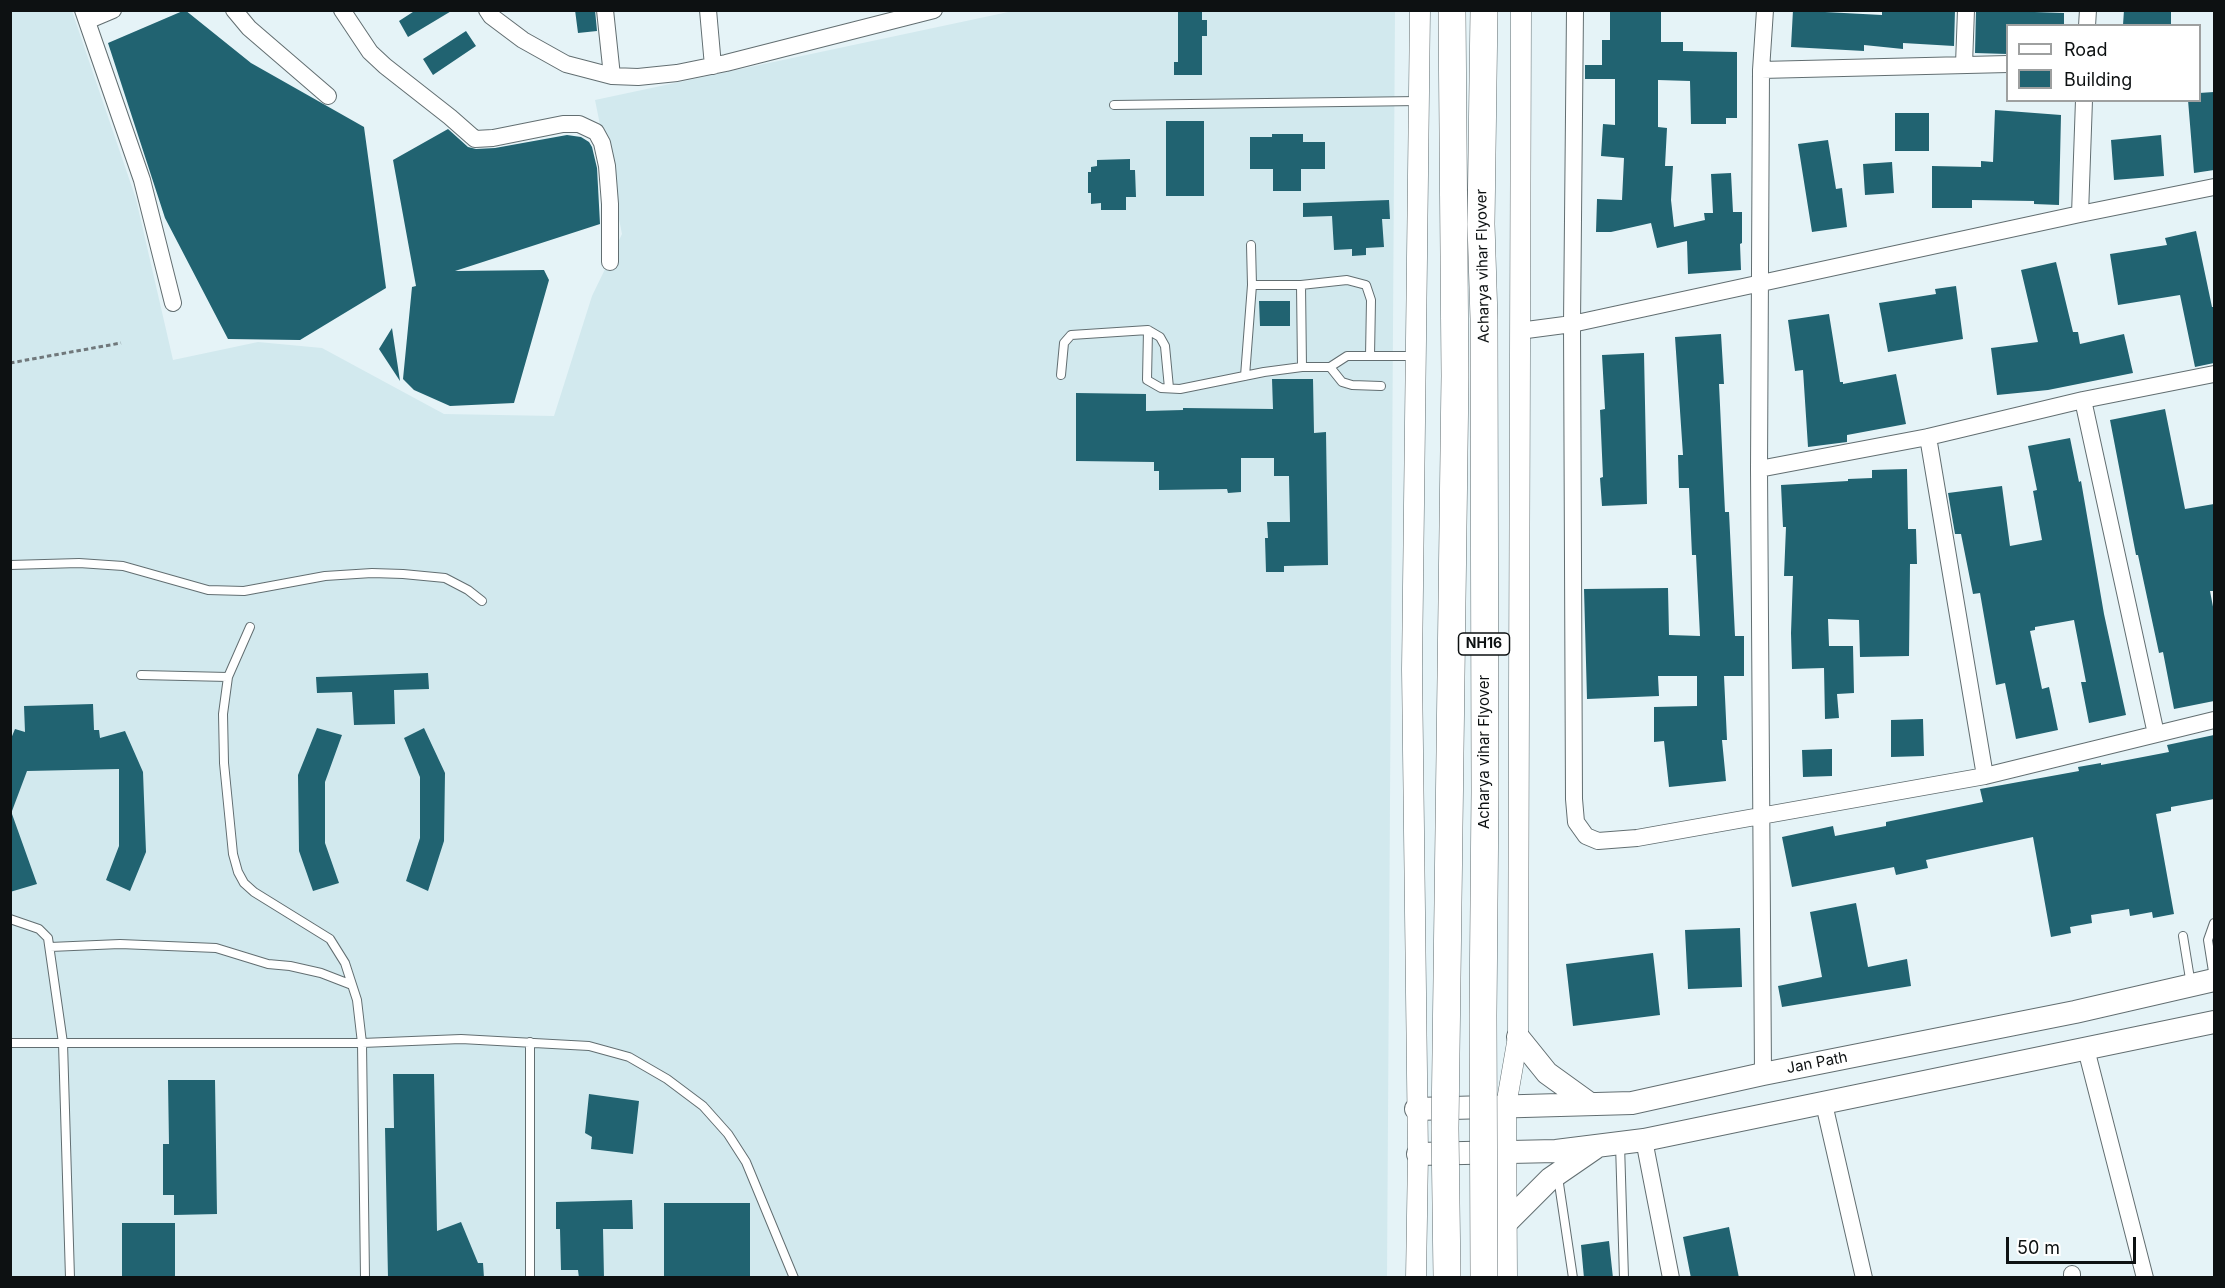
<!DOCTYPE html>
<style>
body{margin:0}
#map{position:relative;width:2225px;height:1288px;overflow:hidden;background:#e5f3f7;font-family:Inter,sans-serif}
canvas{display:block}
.frame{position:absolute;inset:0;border:12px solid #0d1112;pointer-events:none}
.legend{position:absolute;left:2006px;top:24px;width:195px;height:78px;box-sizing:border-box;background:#fff;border:2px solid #9ea0a0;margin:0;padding:8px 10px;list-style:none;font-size:18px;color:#0d1112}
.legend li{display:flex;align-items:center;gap:12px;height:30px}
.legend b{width:30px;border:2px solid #9ea0a0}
.scale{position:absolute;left:2006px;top:1237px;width:130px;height:27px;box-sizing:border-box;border:3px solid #0d1112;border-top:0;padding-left:8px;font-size:18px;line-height:21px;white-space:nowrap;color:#0d1112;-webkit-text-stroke:4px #fff;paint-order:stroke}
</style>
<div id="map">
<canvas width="2225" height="1288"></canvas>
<div class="frame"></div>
<ul class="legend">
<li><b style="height:8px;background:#fff"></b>Road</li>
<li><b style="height:16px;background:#216371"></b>Building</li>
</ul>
<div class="scale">50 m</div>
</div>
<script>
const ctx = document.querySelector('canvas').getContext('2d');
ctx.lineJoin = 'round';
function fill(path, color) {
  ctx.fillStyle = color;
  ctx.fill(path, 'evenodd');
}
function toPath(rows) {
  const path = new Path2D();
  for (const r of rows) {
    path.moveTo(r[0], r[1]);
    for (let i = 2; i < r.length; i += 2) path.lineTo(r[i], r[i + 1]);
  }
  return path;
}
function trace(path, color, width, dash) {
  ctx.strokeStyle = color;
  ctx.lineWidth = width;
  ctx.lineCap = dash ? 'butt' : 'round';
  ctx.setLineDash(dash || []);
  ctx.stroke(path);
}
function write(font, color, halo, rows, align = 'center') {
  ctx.font = font + ' Inter,sans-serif';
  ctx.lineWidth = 6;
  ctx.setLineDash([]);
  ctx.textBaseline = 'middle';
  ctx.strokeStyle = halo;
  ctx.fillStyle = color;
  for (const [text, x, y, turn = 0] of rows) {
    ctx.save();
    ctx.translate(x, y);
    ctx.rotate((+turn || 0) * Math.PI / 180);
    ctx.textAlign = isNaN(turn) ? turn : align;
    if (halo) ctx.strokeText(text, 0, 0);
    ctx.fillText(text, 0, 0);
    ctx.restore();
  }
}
fill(toPath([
 [10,11,72,11,136,199,173,360,258,342,322,348,444,414,554,416,592,296,622,234,595,100,1013,11,1395,11,1387,1277,11,1277]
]), '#d2e9ee');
fill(toPath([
 [185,10,251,63,364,127,386,288,300,340,228,339,165,218,108,43],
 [416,10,453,10,408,37,399,21],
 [575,10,595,10,597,31,578,33],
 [1178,10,1202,10,1202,20,1207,20,1207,36,1202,36,1202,75,1174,75,1174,62,1178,62],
 [1610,10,1661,10,1661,42,1683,42,1683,51,1737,52,1737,118,1726,118,1726,124,1691,124,1690,81,1658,80,1658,127,1667,128,1665,166,1673,166,1671,200,1674,227,1705,220,1704,213,1713,213,1711,174,1731,173,1733,212,1742,212,1742,243,1740,244,1741,270,1688,274,1687,241,1657,248,1651,223,1611,232,1596,232,1597,199,1622,200,1624,158,1601,156,1603,124,1615,125,1615,79,1585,79,1585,65,1602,65,1602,40,1610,40],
 [1793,10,1826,10,1825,12,1882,15,1882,10,1955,10,1954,46,1903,43,1903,49,1864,45,1864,51,1791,47],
 [1976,10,2064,13,2064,26,2007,26,2007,54,1975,53],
 [2124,10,2171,10,2171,26,2123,25],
 [466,31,476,46,433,75,423,59],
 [2214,92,2214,170,2194,173,2188,100,2199,100,2199,93],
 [1995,110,2061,115,2059,205,2034,204,2034,201,1972,200,1972,208,1932,208,1932,166,1981,167,1981,161,1993,162],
 [1895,113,1929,113,1929,151,1895,151],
 [1166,121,1204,121,1204,196,1166,196],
 [448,129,468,147,476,149,495,148,567,135,581,137,589,142,592,147,597,168,600,224,455,271,544,270,549,280,514,403,450,406,414,390,403,379,412,287,416,286,393,160],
 [1272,134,1303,134,1303,142,1325,142,1325,169,1301,169,1301,191,1273,191,1273,169,1250,169,1250,137,1272,137],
 [2161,135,2164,176,2114,180,2111,140],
 [1828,140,1836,189,1842,188,1847,227,1812,232,1798,144],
 [1130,159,1130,170,1135,170,1136,197,1126,197,1126,210,1101,210,1101,203,1091,204,1091,193,1088,193,1088,172,1091,172,1091,167,1097,166,1097,160],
 [1892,162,1894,193,1865,195,1863,164],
 [1389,200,1390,219,1382,219,1384,247,1366,248,1366,255,1352,256,1352,249,1334,250,1332,216,1303,217,1303,203],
 [2196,231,2212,307,2214,307,2214,363,2195,367,2180,295,2118,305,2110,254,2167,245,2165,238],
 [2056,262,2073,332,2078,332,2080,344,2124,334,2133,373,2048,390,1997,395,1991,348,2038,342,2021,270],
 [1956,286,1963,339,1888,352,1879,303,1936,294,1935,289],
 [1259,301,1290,301,1290,326,1260,326],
 [1829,314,1840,382,1843,382,1843,384,1896,374,1906,424,1847,435,1847,442,1808,447,1803,370,1795,371,1788,320],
 [392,328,400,381,379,349],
 [1721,334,1724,384,1719,384,1725,512,1729,512,1735,636,1744,636,1744,676,1724,676,1727,740,1722,740,1726,781,1669,787,1664,741,1654,742,1654,707,1697,706,1697,676,1658,676,1659,696,1587,699,1584,589,1668,588,1669,635,1700,636,1696,555,1692,555,1689,488,1679,488,1678,455,1683,455,1675,337],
 [1644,353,1647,504,1602,506,1600,478,1603,477,1600,410,1605,409,1602,355],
 [1272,379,1313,379,1314,433,1326,432,1328,565,1284,566,1284,572,1266,572,1265,538,1268,538,1267,522,1290,522,1289,476,1274,476,1274,458,1241,458,1241,492,1228,493,1227,489,1159,490,1159,471,1154,471,1154,462,1076,461,1076,393,1146,394,1146,411,1183,410,1183,408,1273,409],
 [2165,409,2185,509,2214,504,2214,591,2210,591,2214,612,2214,701,2174,709,2163,652,2159,653,2138,555,2136,555,2110,420],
 [2070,438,2079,482,2081,481,2104,614,2126,715,2089,723,2081,682,2086,682,2074,620,2035,627,2035,630,2030,631,2042,689,2049,687,2058,730,2016,739,2005,683,1996,685,1980,593,1973,594,1961,534,1955,534,1948,493,2002,486,2010,546,2042,540,2033,491,2037,490,2028,446],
 [1907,469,1908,529,1916,529,1917,564,1910,564,1909,656,1860,657,1859,620,1828,619,1829,646,1853,646,1854,693,1837,694,1839,718,1825,719,1824,668,1792,669,1791,633,1793,576,1784,576,1786,527,1783,527,1781,485,1848,481,1848,479,1872,478,1872,470],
 [428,673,429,689,394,690,395,724,354,725,352,692,317,693,316,677],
 [93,704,94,730,99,730,100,738,125,731,143,772,146,852,130,891,106,880,119,846,119,769,27,771,12,811,10,811,10,741,15,729,25,732,24,706],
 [1923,719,1924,756,1891,757,1891,720],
 [317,728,342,735,325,782,325,843,339,883,313,891,299,851,298,775],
 [424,728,445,773,444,841,428,891,406,881,420,838,420,777,404,738],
 [2214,735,2214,799,2171,807,2171,811,2156,814,2174,914,2153,918,2152,912,2130,916,2129,909,2091,915,2092,923,2070,927,2071,933,2051,937,2033,837,1926,860,1928,868,1896,875,1894,867,1792,887,1782,837,1833,826,1835,836,1886,826,1886,822,1983,802,1980,789,2079,771,2078,767,2101,763,2101,765,2169,752,2167,745],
 [1832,749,1832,776,1803,777,1802,750],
 [10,814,12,814,37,884,10,892],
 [1856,903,1868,967,1907,959,1911,986,1782,1007,1778,986,1822,977,1810,912],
 [1740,928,1742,987,1688,989,1685,930],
 [1653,953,1660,1015,1573,1026,1566,964],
 [393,1074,434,1074,437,1231,461,1222,478,1263,483,1263,484,1278,388,1278,385,1128,394,1128],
 [168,1080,215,1080,217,1214,174,1215,174,1195,163,1195,163,1144,169,1144],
 [589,1094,639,1101,633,1154,591,1149,592,1137,585,1133],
 [632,1200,633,1229,603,1229,604,1278,579,1278,578,1270,561,1270,560,1229,556,1229,556,1202],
 [664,1203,750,1203,750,1278,664,1278],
 [122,1223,175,1223,175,1278,122,1278],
 [1729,1227,1739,1278,1691,1278,1683,1237],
 [1609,1241,1613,1278,1584,1278,1581,1245]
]), '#216371');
const service = toPath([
 [1114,105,1419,101],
 [1252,285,1301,285,1347,280,1366,285,1371,300,1370,356],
 [1301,285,1302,367],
 [1148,330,1147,380,1161,388,1180,389,1264,372,1302,367,1330,367,1347,356,1416,356],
 [1330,367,1342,382,1352,385,1381,386],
 [1061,375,1064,343,1071,335,1148,330,1160,337,1165,346,1169,388],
 [1245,376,1252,285,1251,245],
 [10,565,79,563,123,566,208,590,244,591,325,576,372,573,403,574,445,578,468,590,482,601],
 [250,627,228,677,223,714,224,763,233,854,238,872,244,883,254,892,330,939,345,963,357,1000,362,1043,365,1278],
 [141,675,228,677],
 [10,919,39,929,48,938,63,1043,70,1278],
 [2183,936,2191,985],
 [50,947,120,944,216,948,268,964,290,966,321,973,352,985],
 [2214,978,2208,940,2214,923],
 [530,1042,530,1278],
 [10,1043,362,1043,461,1039,589,1046,629,1057,667,1079,703,1106,728,1134,746,1162,794,1278],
 [1620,1144,1624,1278],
 [1558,1177,1573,1278]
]);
const minor = toPath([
 [83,10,142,180,173,303],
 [234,10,249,28,328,96],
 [342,10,370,52,385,66,450,117,475,139,493,138,563,124,579,124,596,132,602,143,607,166,610,204,610,262],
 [487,10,491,16,523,40,566,64,612,76,638,77,677,73,726,63,934,10],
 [605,10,612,76],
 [708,10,713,66],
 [1575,10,1572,324,2080,214,2214,187],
 [87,21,113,10],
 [2087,26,2088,10],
 [1964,64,1966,10],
 [1761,70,2008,64],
 [2080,214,2084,100],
 [1519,331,1572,324,1574,799,1576,822,1586,836,1598,841,1637,838,1985,776,2214,720],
 [2083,400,2156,734],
 [1928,437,1985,776],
 [1759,469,1928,437,2083,400,2214,374],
 [2086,1049,2145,1278],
 [1763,1074,1759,469,1761,70,1765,10],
 [1824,1104,1864,1278],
 [1644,1140,1671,1278],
 [2072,1274,2072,1278]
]);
const tertiary = toPath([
 [1416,1278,1418,1154,1412,669,1420,10],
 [1507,1278,1506,1106,1518,1037,1521,10]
]);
const secondary = toPath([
 [1518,1037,1547,1073,1590,1104],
 [1416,1109,1632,1103,1763,1074,2075,1012,2214,980],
 [1418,1154,1556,1151,1644,1140,2214,1022],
 [1507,1222,1550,1179,1595,1148]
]);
trace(service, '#626e71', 10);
trace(minor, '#626e71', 18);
trace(tertiary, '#626e71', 21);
trace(secondary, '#626e71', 24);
trace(toPath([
 [10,363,121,343]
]), '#70787b', 3, [4.5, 3]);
trace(service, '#fff', 8);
trace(minor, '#fff', 16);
trace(tertiary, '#fff', 20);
trace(secondary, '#fff', 22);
const trunkBridge = toPath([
 [1484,10,1481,224,1484,319,1485,792,1483,1016,1484,1278],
 [1447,1278,1445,1128,1455,376,1452,10]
]);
trace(trunkBridge, '#626e71', 28, []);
trace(trunkBridge, '#fff', 27);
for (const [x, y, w] of [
 [1484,644,51]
]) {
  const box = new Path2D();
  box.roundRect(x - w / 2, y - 11, w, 22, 4.5);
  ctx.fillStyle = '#fff';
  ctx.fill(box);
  trace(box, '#0d1112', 1.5);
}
write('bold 14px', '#0d1112', null, [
 ["NH16",1484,644]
]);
write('15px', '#0d1112', '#fff', [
 ["Acharya vihar Flyover",1483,266,-91],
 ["Acharya vihar Flyover",1484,752,-90],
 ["Jan Path",1817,1063,-11]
]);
</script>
